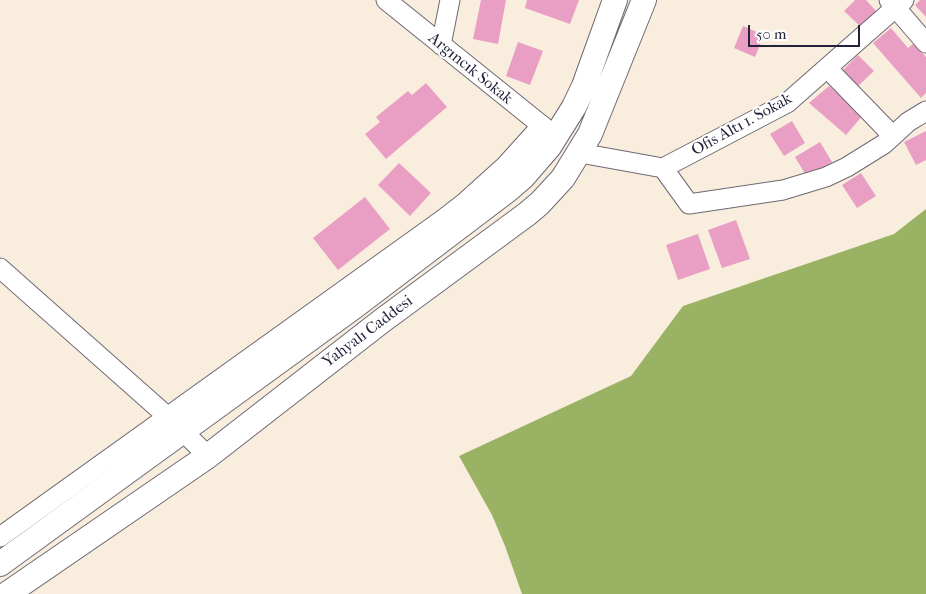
<!DOCTYPE html>
<meta charset="utf-8">
<style>
body{margin:0}
#map{position:relative;width:926px;height:594px;overflow:hidden;background:#f9eddd;font-family:"IM FELL French Canon",serif}
canvas{display:block}
.scale{position:absolute;left:748px;top:25px;width:112px;height:22px;box-sizing:border-box;border:2px solid #22223b;border-top:0;padding-left:6px;font-size:15px;line-height:18px;white-space:nowrap;color:#22223b;-webkit-text-stroke:4px #fff;paint-order:stroke}
</style>
<div id="map">
<canvas width="926" height="594"></canvas>
<div class="scale">50 m</div>
</div>
<script>
const ctx = document.querySelector('canvas').getContext('2d');
ctx.lineJoin = 'round';
function fill(path, color) {
  ctx.fillStyle = color;
  ctx.fill(path, 'evenodd');
}
function toPath(rows) {
  const path = new Path2D();
  for (const r of rows) {
    path.moveTo(r[0], r[1]);
    for (let i = 2; i < r.length; i += 2) path.lineTo(r[i], r[i + 1]);
  }
  return path;
}
function trace(path, color, width, dash) {
  ctx.strokeStyle = color;
  ctx.lineWidth = width;
  ctx.lineCap = dash ? 'butt' : 'round';
  ctx.setLineDash(dash || []);
  ctx.stroke(path);
}
function write(font, color, halo, rows, align = 'center') {
  ctx.font = font + ' "IM FELL French Canon",serif';
  ctx.lineWidth = 4;
  ctx.setLineDash([]);
  ctx.textBaseline = 'middle';
  ctx.strokeStyle = halo;
  ctx.fillStyle = color;
  for (const [text, x, y, turn = 0] of rows) {
    ctx.save();
    ctx.translate(x, y);
    ctx.rotate((+turn || 0) * Math.PI / 180);
    ctx.textAlign = isNaN(turn) ? turn : align;
    if (halo) ctx.strokeText(text, 0, 0);
    ctx.fillText(text, 0, 0);
    ctx.restore();
  }
}
fill(toPath([
 [926,209,926,594,522,594,505,546,492,515,459,456,631,376,683,306,894,234]
]), '#99b263');
fill(toPath([
 [481,0,506,0,498,44,473,39],
 [527,0,579,0,570,24,525,8],
 [855,0,866,0,877,12,861,27,844,11],
 [920,0,926,0,926,17,915,5],
 [743,26,764,35,755,57,734,48],
 [891,28,908,48,914,43,926,57,926,93,921,98,873,43],
 [518,42,543,51,530,85,506,76],
 [858,55,874,71,856,88,841,72],
 [426,83,447,107,386,159,365,134,380,122,376,117,408,91,412,95],
 [829,86,863,115,846,135,809,103],
 [792,121,805,143,784,156,770,134],
 [926,131,926,160,916,165,904,142],
 [820,142,832,162,807,177,795,157],
 [399,163,431,193,410,216,378,185],
 [861,173,876,196,857,208,842,185],
 [365,197,390,229,338,270,313,238],
 [736,220,750,259,722,268,708,230],
 [698,234,710,269,678,280,666,245]
]), '#e99fc3');
const minor = toPath([
 [386,0,550,132],
 [889,0,926,43],
 [441,45,450,0],
 [827,68,893,136],
 [580,153,663,168,787,103,904,0],
 [663,168,689,204,783,190,826,177,847,167,884,144,908,122,926,111],
 [0,268,168,417,208,456],
 [0,537,442,220,464,203,505,166,542,125]
]);
const major = toPath([
 [0,564,355,306,508,190,523,177,549,147,574,107,584,86,615,0],
 [7,594,208,456,383,320,527,214,540,203,563,178,590,134,644,0]
]);
trace(minor, '#6d6974', 21);
trace(major, '#6d6974', 26);
trace(minor, '#fff', 19);
trace(major, '#fff', 24);
write('16px', '#22223b', '#fff', [
 ["Argıncık Sokak",470,69,39],
 ["Ofis Altı 1. Sokak",742,125,-29],
 ["Yahyalı Caddesi",368,332,-37]
]);
</script>
